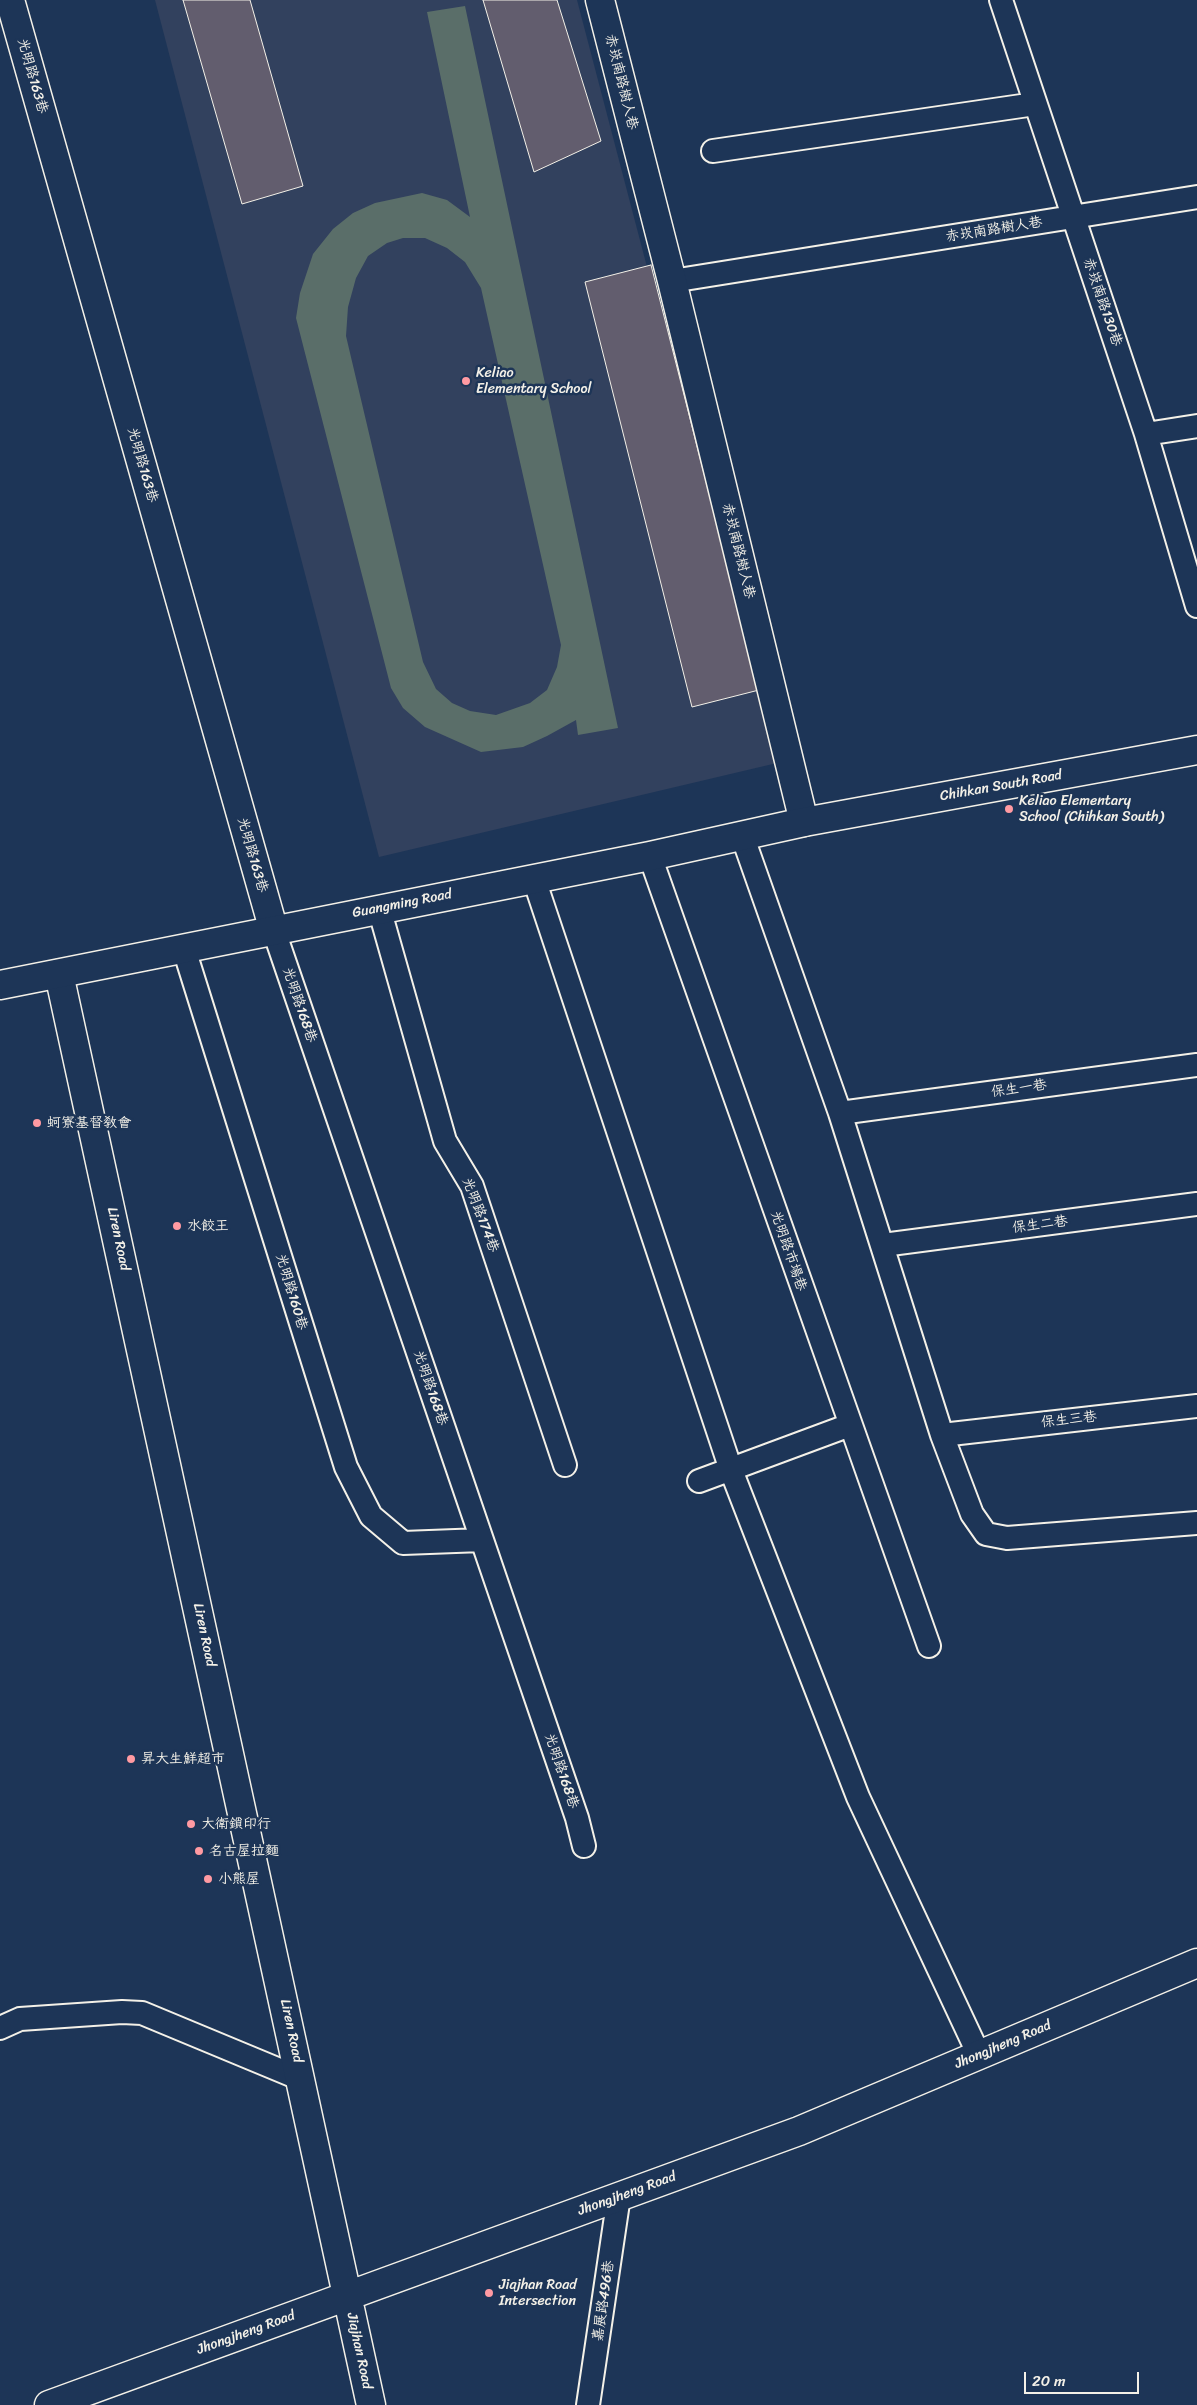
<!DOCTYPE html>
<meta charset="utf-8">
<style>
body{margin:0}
#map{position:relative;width:1197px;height:2405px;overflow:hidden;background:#1d3557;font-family:Sriracha,sans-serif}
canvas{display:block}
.scale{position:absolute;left:1024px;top:2372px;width:115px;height:22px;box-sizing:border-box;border:2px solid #f4f1e8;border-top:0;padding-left:6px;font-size:15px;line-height:18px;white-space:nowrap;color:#f4f1e8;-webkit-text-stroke:4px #1d3557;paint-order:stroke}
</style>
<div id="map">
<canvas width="1197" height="2405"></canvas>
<div class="scale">20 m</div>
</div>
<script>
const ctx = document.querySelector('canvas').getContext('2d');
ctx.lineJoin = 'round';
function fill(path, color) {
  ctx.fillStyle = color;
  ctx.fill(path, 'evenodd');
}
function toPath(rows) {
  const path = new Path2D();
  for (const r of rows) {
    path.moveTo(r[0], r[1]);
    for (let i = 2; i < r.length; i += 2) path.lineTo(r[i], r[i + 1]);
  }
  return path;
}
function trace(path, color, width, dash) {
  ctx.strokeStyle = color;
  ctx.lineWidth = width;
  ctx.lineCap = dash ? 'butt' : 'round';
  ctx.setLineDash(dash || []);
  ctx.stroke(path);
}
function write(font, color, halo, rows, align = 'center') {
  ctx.font = font + ' Sriracha,"LXGW WenKai TC",sans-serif';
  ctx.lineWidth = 5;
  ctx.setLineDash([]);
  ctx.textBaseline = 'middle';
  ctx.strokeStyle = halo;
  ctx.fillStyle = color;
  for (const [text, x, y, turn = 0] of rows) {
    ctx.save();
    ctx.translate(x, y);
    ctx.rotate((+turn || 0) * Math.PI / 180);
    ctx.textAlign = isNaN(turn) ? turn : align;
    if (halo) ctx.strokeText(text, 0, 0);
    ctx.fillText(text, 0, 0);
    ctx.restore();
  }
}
fill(toPath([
 [155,0,577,0,777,763,379,857]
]), '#32415e');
fill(toPath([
 [465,6,618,728,578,735,576,720,547,736,523,747,481,752,425,727,403,708,391,688,296,318,300,293,313,254,333,229,353,213,375,203,422,193,447,200,470,217,427,12],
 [403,238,425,238,447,248,465,262,481,288,561,645,557,667,547,690,530,703,496,715,470,711,452,703,436,689,423,662,346,336,348,307,356,278,368,256,387,243]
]), '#5a6e69');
const building = toPath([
 [183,0,250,0,303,186,242,204,183,0],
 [483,0,557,0,601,141,534,172,483,0],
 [651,265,759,690,692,707,585,282,651,265]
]);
fill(building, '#625d6e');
trace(building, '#f4f1e8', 1);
const lane = toPath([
 [1001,0,1146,434,1197,606],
 [713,151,1035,104],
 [672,281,1197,197],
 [1146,434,1197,426],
 [742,835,840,1113,942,1435,972,1514,986,1534,1007,1538,1197,1523],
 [650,856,929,1646],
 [534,879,731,1470,858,1797,979,2055],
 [379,908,445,1141,472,1186,565,1465],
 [274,931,577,1818,584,1846],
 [184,949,346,1467,371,1516,403,1543,482,1540],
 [840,1113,1197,1065],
 [883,1245,1197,1204],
 [942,1435,1197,1406],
 [699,1481,850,1425],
 [0,2028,20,2019,122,2012,142,2013,301,2079],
 [588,2405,619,2196]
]);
const street = toPath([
 [10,0,274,931],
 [600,0,672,281,804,822],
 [59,974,371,2405],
 [49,2405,799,2131,1197,1963]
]);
const secondary = toPath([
 [0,985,650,856,804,822,1197,750]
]);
trace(lane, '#f4f1e8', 26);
trace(street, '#f4f1e8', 31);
trace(secondary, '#f4f1e8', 31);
trace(lane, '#1d3557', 22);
trace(street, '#1d3557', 28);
trace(secondary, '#1d3557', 28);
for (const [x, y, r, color] of [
 [466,381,5,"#ff9aa2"],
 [1009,809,5,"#ff9aa2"],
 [37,1123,5,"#ff9aa2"],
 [177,1226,5,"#ff9aa2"],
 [131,1759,5,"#ff9aa2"],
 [191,1824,5,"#ff9aa2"],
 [199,1851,5,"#ff9aa2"],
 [208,1879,5,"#ff9aa2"],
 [489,2293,5,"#ff9aa2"]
]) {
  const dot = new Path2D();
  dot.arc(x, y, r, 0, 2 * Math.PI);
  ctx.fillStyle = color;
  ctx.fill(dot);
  trace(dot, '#1d3557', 2);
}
write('14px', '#f4f1e8', '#1d3557', [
 ["光明路163巷",32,76,74],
 ["赤崁南路樹人巷",621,82,76],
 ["赤崁南路樹人巷",994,230,-9],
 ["赤崁南路130巷",1102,302,71],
 ["光明路163巷",142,465,74],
 ["赤崁南路樹人巷",738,551,76],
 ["Chihkan South Road",1001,786,-10],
 ["光明路163巷",252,855,74],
 ["Guangming Road",402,904,-11],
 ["光明路168巷",299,1005,71],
 ["保生一巷",1019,1089,-8],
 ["光明路174巷",480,1215,69],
 ["保生二巷",1040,1225,-7],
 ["Liren Road",118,1239,78],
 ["光明路市場巷",788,1251,71],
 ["光明路160巷",291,1292,73],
 ["光明路168巷",430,1388,71],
 ["保生三巷",1069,1420,-6],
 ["Liren Road",204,1635,78],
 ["光明路168巷",561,1771,71],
 ["Liren Road",291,2031,78],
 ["Jhongjheng Road",1003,2045,-23],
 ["Jhongjheng Road",627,2194,-20],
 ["嘉展路496巷",604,2301,-82],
 ["Jhongjheng Road",246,2333,-20],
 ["Jiajhan Road",359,2351,78]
]);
write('14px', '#f4f1e8', '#1d3557', [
 ["Keliao",476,373],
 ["Elementary School",476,389],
 ["Keliao Elementary",1019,801],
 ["School (Chihkan South)",1019,817],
 ["蚵寮基督教會",47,1123],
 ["水餃王",187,1226],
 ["昇大生鮮超市",141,1759],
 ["大衛鎖印行",201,1824],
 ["名古屋拉麵",209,1851],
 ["小熊屋",218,1879],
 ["Jiajhan Road",499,2285],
 ["Intersection",499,2301]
], 'left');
</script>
